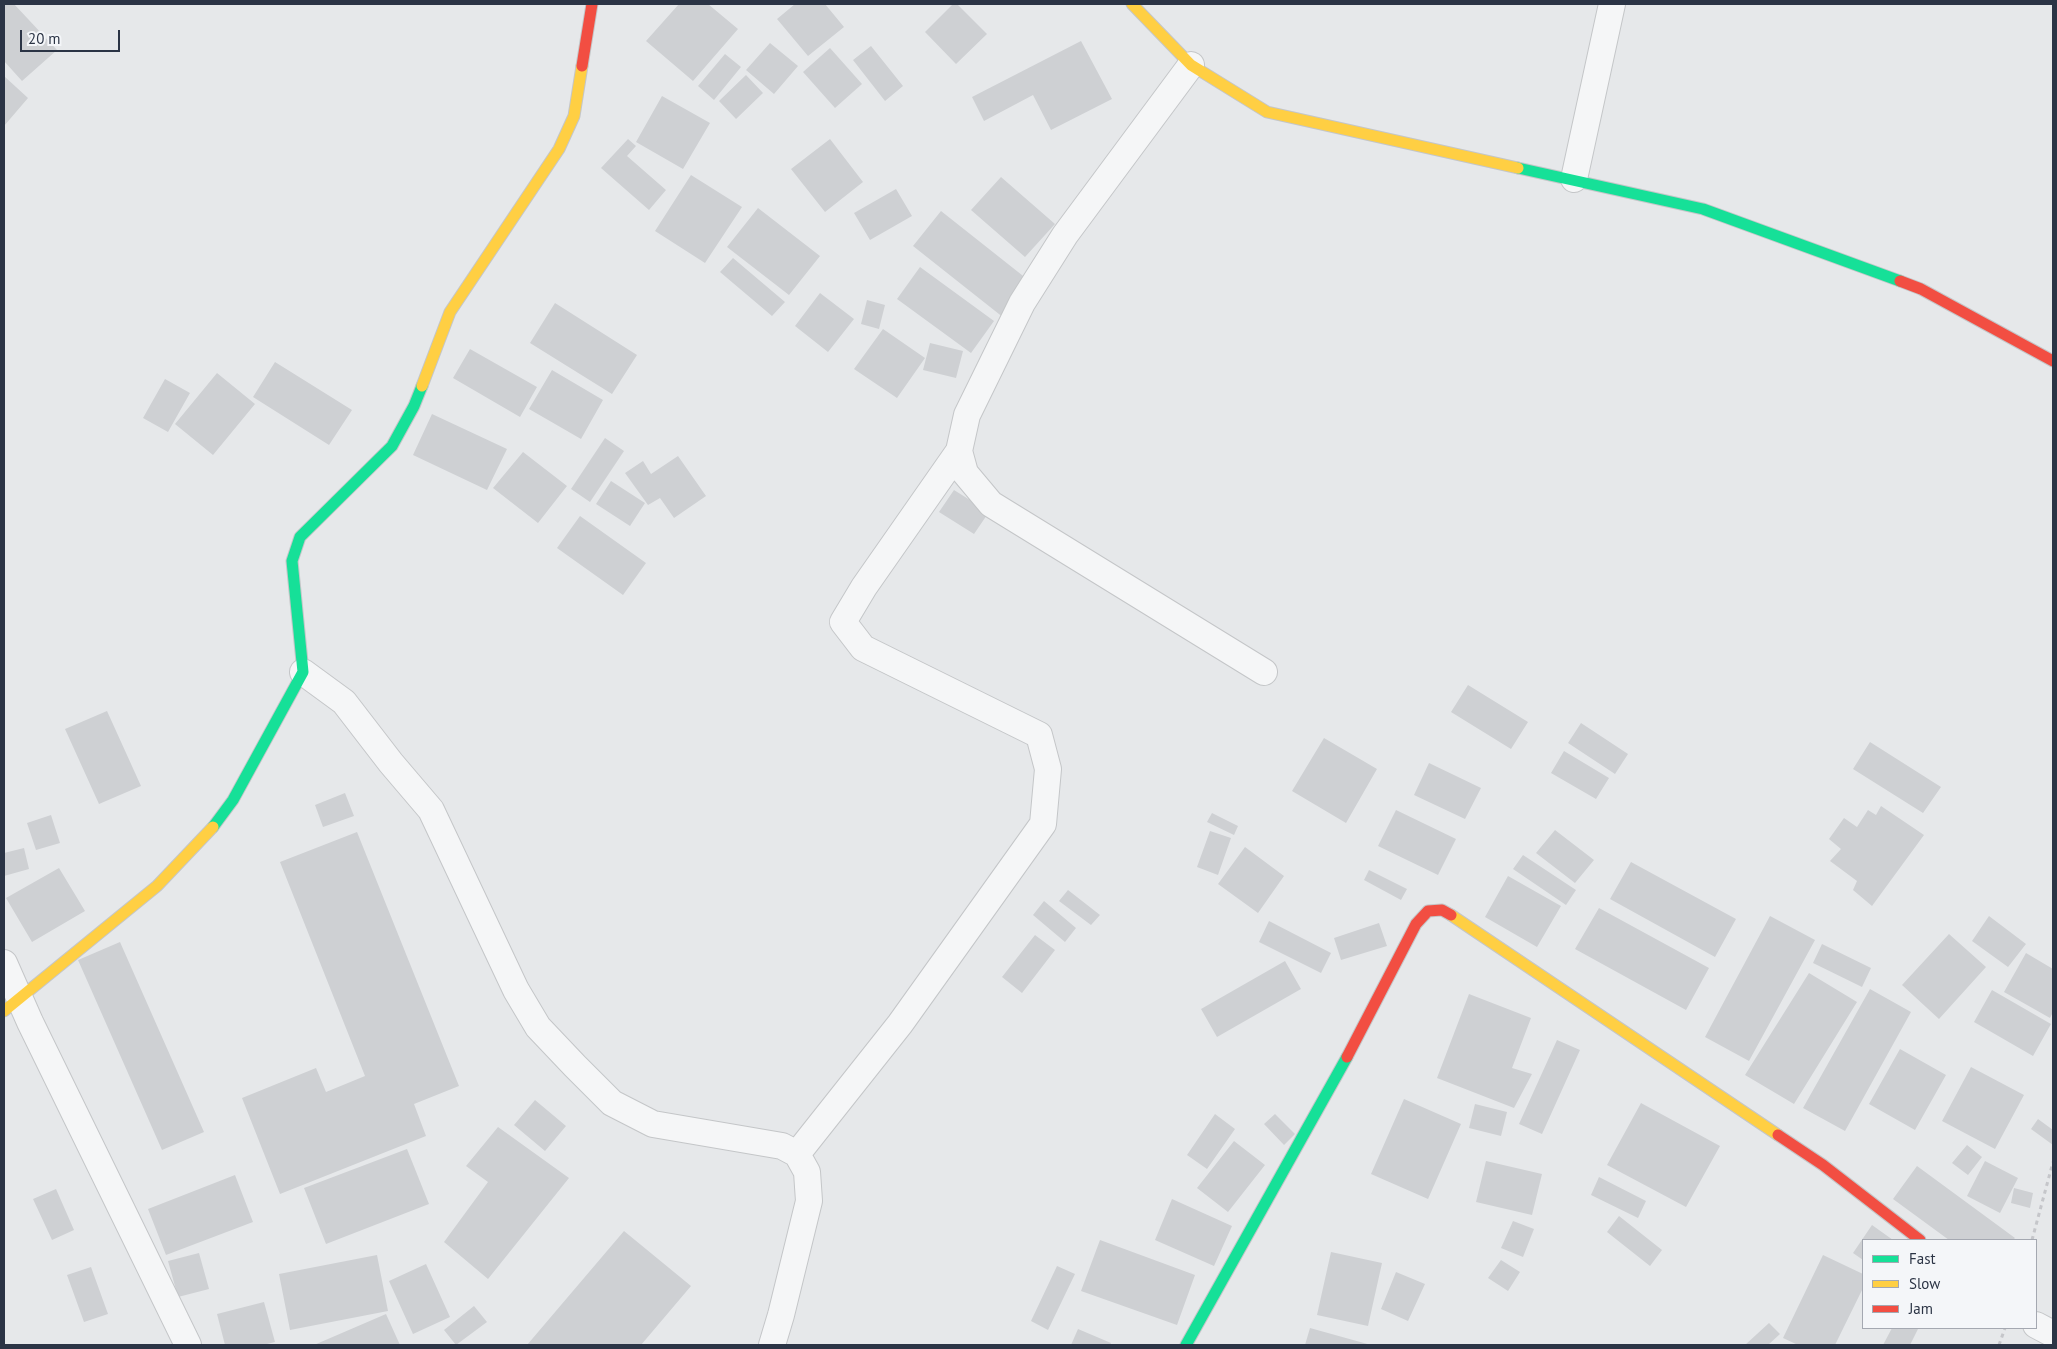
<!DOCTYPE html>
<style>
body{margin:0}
#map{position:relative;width:2057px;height:1349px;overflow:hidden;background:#e6e8ea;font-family:"PT Sans",sans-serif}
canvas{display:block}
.frame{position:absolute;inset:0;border:5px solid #2b3445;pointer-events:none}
.legend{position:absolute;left:1862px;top:1239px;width:175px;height:90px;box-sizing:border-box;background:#f4f6f9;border:1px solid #a4a8b1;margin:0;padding:6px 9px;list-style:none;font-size:15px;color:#2b3445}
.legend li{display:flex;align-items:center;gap:10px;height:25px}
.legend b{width:25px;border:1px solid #a4a8b1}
.scale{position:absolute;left:20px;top:30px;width:100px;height:22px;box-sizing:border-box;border:2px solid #2b3445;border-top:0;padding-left:6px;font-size:15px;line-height:18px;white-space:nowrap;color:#2b3445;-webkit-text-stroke:4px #f4f6f9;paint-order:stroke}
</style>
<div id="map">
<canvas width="2057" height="1349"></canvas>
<div class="frame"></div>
<ul class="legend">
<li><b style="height:6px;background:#16e098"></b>Fast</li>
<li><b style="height:6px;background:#ffcf43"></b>Slow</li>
<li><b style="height:6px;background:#f24e42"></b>Jam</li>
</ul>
<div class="scale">20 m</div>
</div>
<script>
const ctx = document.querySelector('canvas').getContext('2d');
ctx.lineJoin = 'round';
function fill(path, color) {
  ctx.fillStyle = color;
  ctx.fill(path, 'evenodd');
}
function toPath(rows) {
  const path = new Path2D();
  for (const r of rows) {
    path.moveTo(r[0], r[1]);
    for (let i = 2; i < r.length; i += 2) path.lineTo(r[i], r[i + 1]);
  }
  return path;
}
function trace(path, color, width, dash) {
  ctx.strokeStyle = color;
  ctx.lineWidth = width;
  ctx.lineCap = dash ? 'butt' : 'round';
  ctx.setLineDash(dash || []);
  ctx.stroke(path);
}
fill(toPath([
 [4,4,14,4,57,50,22,81,4,61],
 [679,4,708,4,738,29,693,81,646,41],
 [795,4,825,4,844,27,808,56,777,19],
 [953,4,957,4,987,34,956,64,925,32],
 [1081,41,1112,99,1051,130,1033,95,984,121,972,97],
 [770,43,798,66,774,94,746,70],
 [871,46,903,86,885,101,853,60],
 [830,48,862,84,835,108,803,72],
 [725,54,741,67,714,100,698,86],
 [746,75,763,93,736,119,719,101],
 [4,76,28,98,4,126],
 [662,96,710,123,683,169,636,142],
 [628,139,636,146,627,156,666,190,649,210,601,168],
 [830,139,863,182,825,212,791,169],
 [691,175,742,207,705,263,655,231],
 [1001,177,1055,224,1025,257,971,210],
 [896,189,912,216,870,240,854,213],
 [758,208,820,256,789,295,727,247],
 [941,211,1032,283,1004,318,913,246],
 [733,258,785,302,772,316,720,272],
 [920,267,994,321,971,353,897,299],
 [820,293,854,319,828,352,795,326],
 [867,300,885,305,879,329,861,324],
 [555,303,637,355,612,394,530,343],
 [883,329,925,358,897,398,854,369],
 [930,343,963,351,956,378,923,370],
 [470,349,537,387,520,417,453,378],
 [275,362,352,410,329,445,253,397],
 [552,370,603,400,581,439,529,409],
 [217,373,255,404,213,455,175,424],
 [165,379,190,393,168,432,143,418],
 [432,414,507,449,487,490,413,455],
 [605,438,624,451,590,502,571,489],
 [523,452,567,486,538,523,493,488],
 [678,456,706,496,674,518,660,498,648,505,625,473,643,461,651,474],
 [611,481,645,503,630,526,596,504],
 [954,490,989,512,974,534,939,512],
 [580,516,646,563,623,595,557,548],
 [1468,685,1528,722,1511,749,1451,712],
 [107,711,141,786,99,804,65,729],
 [1581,723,1628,754,1615,774,1568,743],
 [1324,738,1377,769,1346,823,1292,791],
 [1870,742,1941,787,1923,813,1853,769],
 [1564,751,1609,778,1596,799,1551,773],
 [1429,763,1481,788,1465,819,1414,795],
 [345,793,354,816,323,827,315,805],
 [1881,806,1924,835,1872,906,1853,890,1857,881,1830,861,1841,849,1829,839,1844,818,1857,827,1868,810,1876,815],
 [1396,810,1456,839,1438,875,1378,846],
 [1212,813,1238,826,1234,835,1207,822],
 [51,815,60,843,36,850,27,823],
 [1555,830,1594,860,1575,883,1536,853],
 [1210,831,1231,838,1218,875,1197,867],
 [357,832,459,1086,414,1104,426,1136,280,1194,242,1098,316,1068,326,1092,365,1076,280,862],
 [1245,847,1284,876,1258,913,1218,884],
 [24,848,29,869,4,876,4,853],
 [1523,855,1576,890,1566,905,1513,869],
 [1631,862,1736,919,1715,957,1610,899],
 [59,868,85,911,32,942,6,898],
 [1369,870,1407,889,1401,900,1364,880],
 [1508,876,1561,906,1537,947,1485,917],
 [1068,890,1100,915,1091,925,1059,901],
 [1044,901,1076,928,1065,942,1033,915],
 [1599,908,1709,968,1686,1010,1575,949],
 [1770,916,1815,940,1749,1061,1705,1037],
 [1989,916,2026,944,2008,967,1972,941],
 [1269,921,1331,953,1321,973,1259,942],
 [1379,923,1387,946,1341,960,1334,938],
 [1949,934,1986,967,1939,1019,1902,985],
 [1035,935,1055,950,1022,993,1002,977],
 [120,942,204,1132,162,1150,78,960],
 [1822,944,1871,968,1862,987,1813,963],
 [2026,953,2053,969,2053,1012,2050,1018,2004,992],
 [1285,961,1301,989,1217,1037,1201,1009],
 [1809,973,1857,1002,1794,1104,1745,1075],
 [1870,989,1911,1012,1845,1131,1803,1108],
 [1992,990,2051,1024,2033,1056,1974,1022],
 [1469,994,1531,1018,1512,1068,1532,1074,1514,1108,1437,1078],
 [1557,1040,1580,1050,1542,1134,1519,1124],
 [1900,1049,1946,1075,1915,1130,1869,1104],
 [1971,1067,2024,1095,1995,1149,1942,1121],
 [1404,1099,1461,1124,1428,1199,1371,1174],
 [535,1100,566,1126,545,1151,514,1125],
 [1641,1103,1720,1146,1686,1207,1607,1165],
 [1475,1104,1507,1112,1501,1136,1469,1128],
 [1215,1114,1235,1129,1207,1169,1187,1155],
 [1275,1114,1295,1134,1284,1145,1264,1124],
 [2038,1119,2053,1130,2053,1145,2031,1129],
 [498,1127,569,1178,488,1279,444,1242,488,1182,466,1166],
 [1234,1141,1265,1165,1228,1212,1197,1188],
 [1967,1145,1982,1157,1968,1175,1952,1163],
 [407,1149,429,1204,326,1244,304,1188],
 [1486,1161,1542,1174,1532,1215,1476,1202],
 [1985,1161,2018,1178,2000,1213,1967,1196],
 [1917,1166,2015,1238,2013,1240,1949,1240,1893,1199],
 [235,1175,253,1222,166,1255,148,1209],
 [1599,1177,1646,1201,1638,1218,1591,1195],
 [2014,1188,2033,1193,2030,1208,2011,1203],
 [56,1189,74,1230,52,1240,33,1199],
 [1172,1199,1232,1226,1214,1266,1155,1240],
 [1619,1216,1662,1250,1650,1266,1607,1232],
 [1513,1221,1534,1229,1523,1257,1501,1248],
 [1872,1225,1893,1240,1863,1240,1863,1260,1853,1253],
 [624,1231,691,1286,641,1345,527,1345],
 [1100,1240,1195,1275,1177,1325,1081,1291],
 [1331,1252,1382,1263,1368,1326,1317,1315],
 [199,1253,209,1289,178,1297,168,1261],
 [377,1255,388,1311,290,1330,279,1274],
 [1823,1255,1863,1274,1863,1288,1835,1345,1798,1345,1783,1338],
 [1501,1260,1520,1272,1508,1291,1488,1278],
 [426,1264,450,1317,413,1334,389,1281],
 [1057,1266,1075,1274,1048,1330,1031,1321],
 [91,1267,108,1314,84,1322,67,1275],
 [1396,1272,1425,1284,1408,1321,1381,1309],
 [264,1302,275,1342,263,1345,225,1345,217,1314],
 [474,1306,487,1322,456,1345,444,1330],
 [386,1314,400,1345,314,1345],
 [1769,1323,1780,1334,1768,1345,1745,1345],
 [1310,1328,1371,1345,1305,1345],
 [1892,1328,1917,1328,1918,1329,1910,1345,1883,1345],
 [1078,1329,1111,1343,1110,1345,1071,1345]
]), '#ced0d3');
const street = toPath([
 [1191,65,1065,235,1022,303,967,415,959,451,965,473,991,504,1264,672],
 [1574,179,1612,4],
 [303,672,344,702,391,763,431,810,516,990,538,1027,575,1066,612,1103,653,1124,782,1146,797,1154,807,1172,809,1201,781,1315,772,1345],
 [4,963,30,1022,188,1345],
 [797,1154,900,1024,1043,824,1048,769,1039,735,863,648,843,622,864,587,959,451],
 [2036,1325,2053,1334]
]);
const fast = toPath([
 [1518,168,1703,209,1900,281],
 [213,827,233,800,303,672,292,561,300,537,392,446,414,406,422,386],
 [1186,1345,1347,1057]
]);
const slow = toPath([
 [1132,4,1191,65,1267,112,1518,168],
 [422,386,450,312,559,149,574,116,582,66],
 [1451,915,1778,1135],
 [4,1011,157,886,213,827]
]);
const jam = toPath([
 [582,66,592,4],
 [1900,281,1921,289,2053,361],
 [1347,1057,1416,924,1428,911,1442,910,1451,915],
 [1778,1135,1823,1165,1920,1240]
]);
trace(street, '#c4c6c8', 28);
trace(fast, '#c4c6c8', 13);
trace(slow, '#c4c6c8', 13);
trace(jam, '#c4c6c8', 13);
trace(toPath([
 [2032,1240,2053,1162],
 [1999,1345,2005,1328]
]), '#c5c6ca', 3, [4, 4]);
trace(street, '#f5f6f7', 26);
trace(fast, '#16e098', 11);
trace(slow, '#ffcf43', 11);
trace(jam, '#f24e42', 11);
</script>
